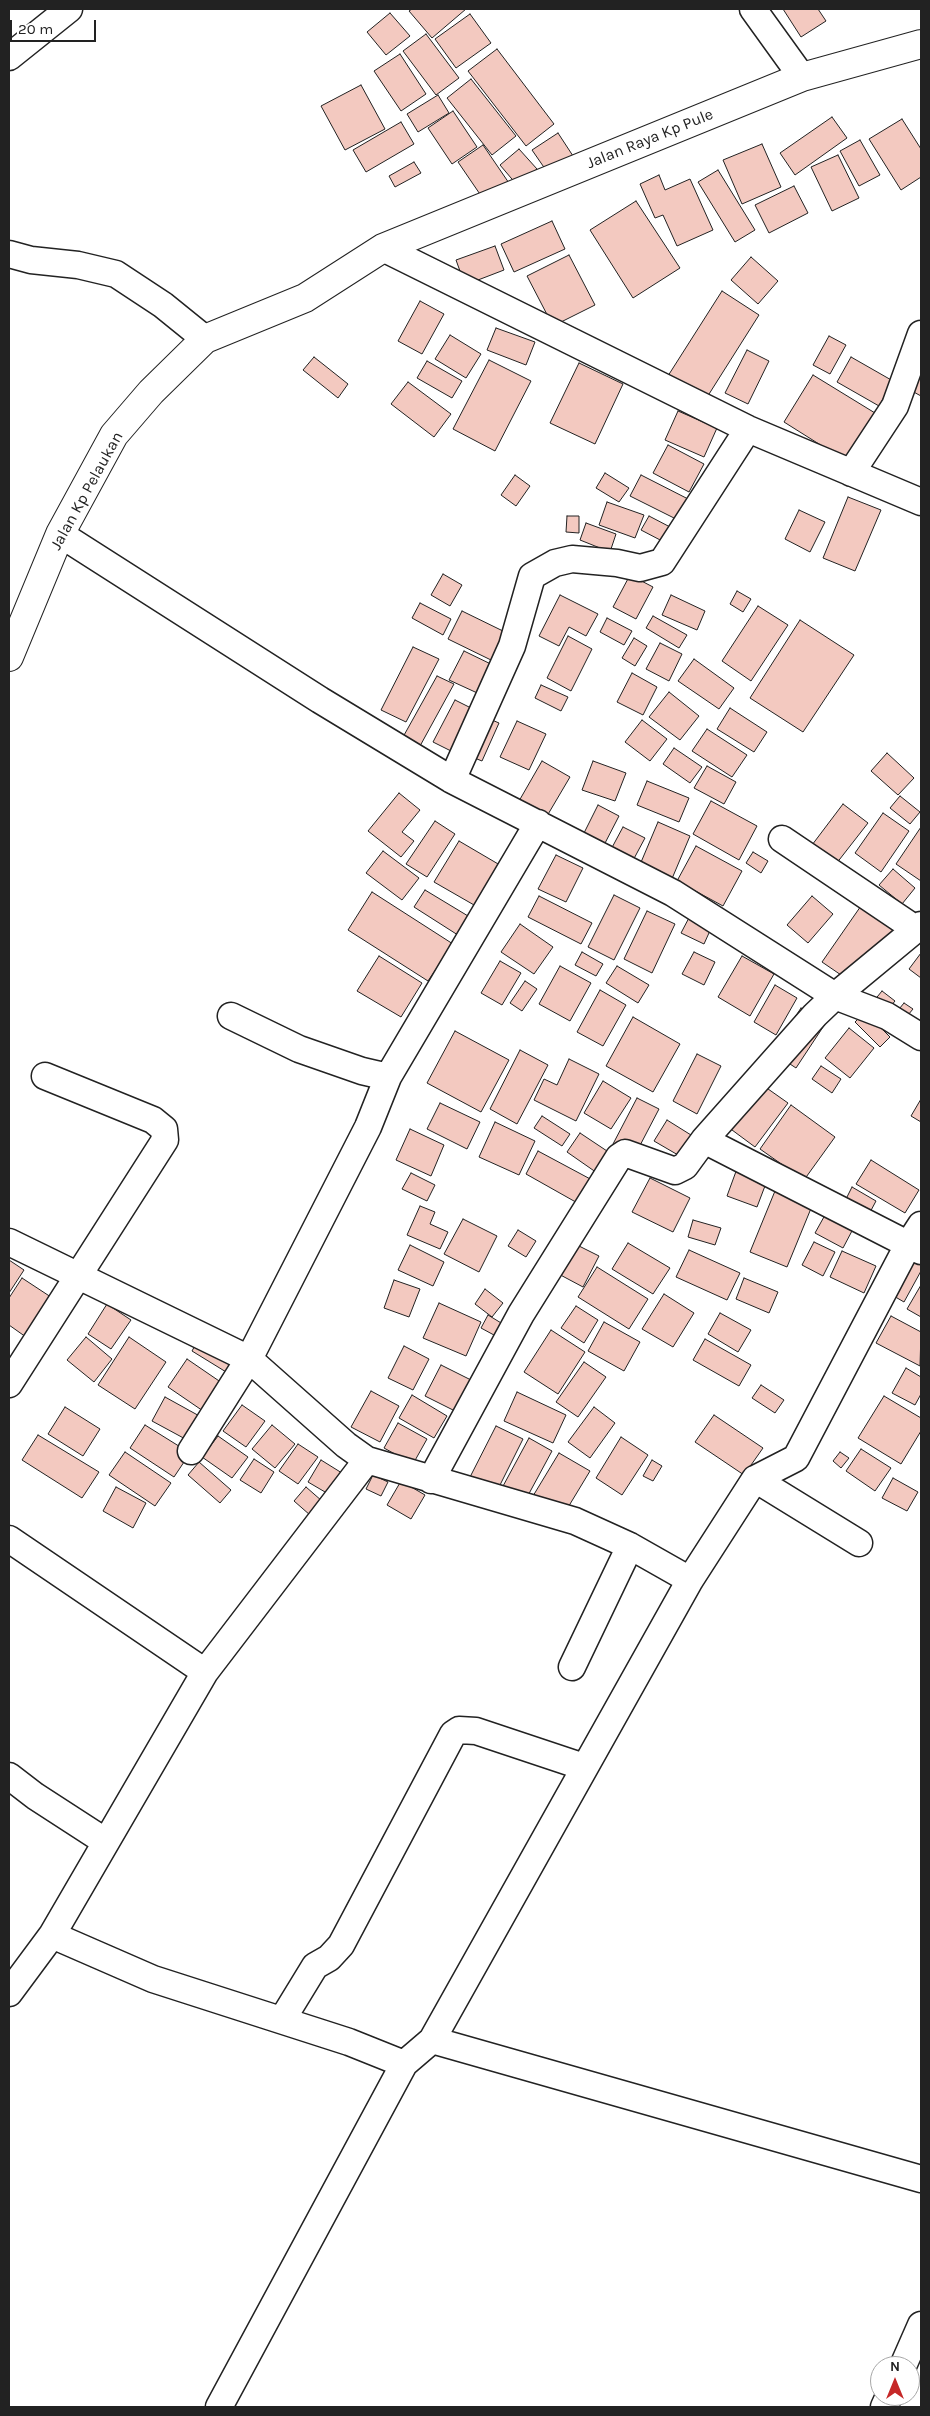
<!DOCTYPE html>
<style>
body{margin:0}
#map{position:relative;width:930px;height:2416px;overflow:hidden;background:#fff;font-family:Karla,sans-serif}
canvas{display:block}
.frame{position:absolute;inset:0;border:10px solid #222;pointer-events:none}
.north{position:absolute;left:870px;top:2356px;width:50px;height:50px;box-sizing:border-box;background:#fff;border:1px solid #a7a7a7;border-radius:50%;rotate:0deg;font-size:14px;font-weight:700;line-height:20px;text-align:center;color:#222}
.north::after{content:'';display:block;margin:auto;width:18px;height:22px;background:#c62828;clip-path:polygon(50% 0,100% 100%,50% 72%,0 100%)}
.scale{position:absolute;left:10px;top:20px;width:86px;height:22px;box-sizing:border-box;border:2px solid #222;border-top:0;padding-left:6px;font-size:15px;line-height:18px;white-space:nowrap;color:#222;-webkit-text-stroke:4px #fff;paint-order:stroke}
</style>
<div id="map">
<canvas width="930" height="2416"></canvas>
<div class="frame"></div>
<div class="north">N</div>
<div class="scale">20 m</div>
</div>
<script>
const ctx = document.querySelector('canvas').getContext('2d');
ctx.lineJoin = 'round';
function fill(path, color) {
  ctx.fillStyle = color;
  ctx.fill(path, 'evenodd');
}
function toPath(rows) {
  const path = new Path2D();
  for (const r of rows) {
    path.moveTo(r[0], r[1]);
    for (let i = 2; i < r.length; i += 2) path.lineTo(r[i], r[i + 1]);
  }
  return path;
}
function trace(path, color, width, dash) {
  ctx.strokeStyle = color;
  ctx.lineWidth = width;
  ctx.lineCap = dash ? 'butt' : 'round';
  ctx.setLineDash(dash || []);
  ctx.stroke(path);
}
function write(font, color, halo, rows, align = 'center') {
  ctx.font = font + ' Karla,sans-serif';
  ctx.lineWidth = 4;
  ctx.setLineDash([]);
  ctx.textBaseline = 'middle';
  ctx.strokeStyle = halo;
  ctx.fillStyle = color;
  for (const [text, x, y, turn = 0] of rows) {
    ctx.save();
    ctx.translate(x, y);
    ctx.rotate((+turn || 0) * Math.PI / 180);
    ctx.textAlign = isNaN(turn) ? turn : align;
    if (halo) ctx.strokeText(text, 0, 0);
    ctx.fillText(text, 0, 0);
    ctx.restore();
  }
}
const building = toPath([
 [412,9,466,9,432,38,409,11,412,9],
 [783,9,818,9,826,21,801,37,783,9],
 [390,13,410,36,386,55,367,32,390,13],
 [470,14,491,43,456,68,435,39,470,14],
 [426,34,459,78,436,95,403,51,426,34],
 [497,49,554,124,526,146,468,71,497,49],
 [400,54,426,94,401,111,374,71,400,54],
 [471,79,516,136,492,155,447,98,471,79],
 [361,85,385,129,345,150,321,106,361,85],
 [438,95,449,113,418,132,407,114,438,95],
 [453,111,477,147,452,164,428,128,453,111],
 [832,117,847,138,795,175,780,153,832,117],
 [902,119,921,149,921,177,901,190,869,139,902,119],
 [401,122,414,144,366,172,353,150,401,122],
 [558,133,575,159,550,176,532,150,558,133],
 [860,140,880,175,859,186,840,151,860,140],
 [762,144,781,187,742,204,723,160,762,144],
 [483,145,511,186,486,203,458,162,483,145],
 [519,149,537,169,517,185,500,165,519,149],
 [838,155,859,198,832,211,811,167,838,155],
 [414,162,421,173,395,187,389,176,414,162],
 [718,170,755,230,735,242,698,182,718,170],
 [659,175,665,190,690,179,713,230,677,246,663,215,655,218,640,184,659,175],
 [794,186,808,213,769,233,755,205,794,186],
 [636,201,680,268,633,298,590,230,636,201],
 [552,221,565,249,514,272,501,244,552,221],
 [495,246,504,270,465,285,456,260,495,246],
 [569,255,595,305,553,326,527,276,569,255],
 [751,257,778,281,758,304,731,280,751,257],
 [722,291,759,315,704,402,666,379,722,291],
 [420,301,444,314,422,354,398,341,420,301],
 [496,328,535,342,526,365,487,350,496,328],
 [450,335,481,354,466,378,435,359,450,335],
 [829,336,846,345,830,374,813,365,829,336],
 [747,350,769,361,748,404,725,393,747,350],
 [314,357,348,384,338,398,303,370,314,357],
 [851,357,893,381,879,406,837,382,851,357],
 [489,360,531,381,495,451,453,429,489,360],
 [427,361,462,381,452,398,417,378,427,361],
 [579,363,623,384,595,444,550,423,579,363],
 [921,370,921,396,910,390,921,370],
 [813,375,875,413,846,461,784,422,813,375],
 [408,382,451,414,434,437,391,404,408,382],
 [678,411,717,428,704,457,665,440,678,411],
 [668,445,704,464,689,492,653,473,668,445],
 [605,473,629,488,619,502,596,488,605,473],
 [515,475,530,486,516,506,501,495,515,475],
 [641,475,694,502,684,523,630,496,641,475],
 [848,497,881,510,855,571,823,558,848,497],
 [607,502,644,515,635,538,599,525,607,502],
 [799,510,825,522,810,552,785,539,799,510],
 [567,516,579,516,579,533,566,532,567,516],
 [649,516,672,528,664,542,641,530,649,516],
 [586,523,616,534,610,552,580,540,586,523],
 [443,574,462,585,450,606,431,595,443,574],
 [630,575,653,587,636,619,613,607,630,575],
 [737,591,751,599,743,612,730,604,737,591],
 [560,595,598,614,586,636,569,627,559,646,539,636,560,595],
 [671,595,705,611,697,630,662,615,671,595],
 [420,603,451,619,443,635,412,618,420,603],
 [758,606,788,625,751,681,722,661,758,606],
 [462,611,505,632,491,660,448,639,462,611],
 [653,616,687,635,679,648,646,628,653,616],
 [607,618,632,631,624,645,600,632,607,618],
 [800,620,854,655,803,732,750,698,800,620],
 [568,636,592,649,571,691,547,678,568,636],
 [634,638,647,646,635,666,622,658,634,638],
 [660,643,682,654,669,681,646,669,660,643],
 [413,647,439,659,406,722,381,710,413,647],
 [464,651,499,668,486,697,449,680,464,651],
 [694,659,734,688,719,709,678,681,694,659],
 [632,673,657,687,643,715,617,702,632,673],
 [437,676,454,684,420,746,403,737,437,676],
 [541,685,568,697,561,711,535,698,541,685],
 [669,692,699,716,680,740,649,717,669,692],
 [455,700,481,713,459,755,433,742,455,700],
 [730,708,767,732,754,752,717,729,730,708],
 [485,717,499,723,482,761,467,755,485,717],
 [642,720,667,739,650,761,625,742,642,720],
 [517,721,546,734,529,770,500,757,517,721],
 [707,729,747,755,732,777,692,751,707,729],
 [674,748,702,767,690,783,663,764,674,748],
 [887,753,914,778,898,795,871,771,887,753],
 [542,761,570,777,547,816,519,801,542,761],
 [593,761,626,773,615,801,582,790,593,761],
 [707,766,736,782,724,804,694,788,707,766],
 [647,781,689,798,679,822,637,805,647,781],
 [399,793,420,810,402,832,414,841,401,857,368,831,399,793],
 [900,796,920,812,910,824,890,808,900,796],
 [711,801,757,826,739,860,693,834,711,801],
 [843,804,868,823,836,864,812,845,843,804],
 [598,805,619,816,603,847,582,837,598,805],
 [883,813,909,831,881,872,855,853,883,813],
 [435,821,455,834,427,877,406,864,435,821],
 [658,822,690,836,671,881,639,867,658,822],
 [623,827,645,838,630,866,608,855,623,827],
 [921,827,921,881,896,864,921,827],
 [459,841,505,868,481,909,434,882,459,841],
 [696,846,742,871,723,906,677,881,696,846],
 [383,851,419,878,402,900,366,873,383,851],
 [753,852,768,861,761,873,746,863,753,852],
 [556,855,583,868,566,902,538,889,556,855],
 [893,869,915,888,902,904,879,885,893,869],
 [425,890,473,919,461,937,414,907,425,890],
 [372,892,453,944,428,981,348,930,372,892],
 [614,895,640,908,614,960,588,947,614,895],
 [539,896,592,923,581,944,528,917,539,896],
 [812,896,833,914,808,943,787,925,812,896],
 [863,903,904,930,863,990,822,962,863,903],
 [647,911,675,924,652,973,624,959,647,911],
 [691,914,713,924,704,944,681,933,691,914],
 [520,924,553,947,534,974,501,952,520,924],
 [582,952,603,964,596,976,575,965,582,952],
 [694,952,715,962,704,985,682,974,694,952],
 [921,953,921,978,909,969,921,953],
 [379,956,422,983,401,1017,357,991,379,956],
 [742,956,774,974,750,1016,718,997,742,956],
 [500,961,521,973,502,1005,481,993,500,961],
 [560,966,591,983,570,1021,539,1004,560,966],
 [617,966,649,985,638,1003,606,983,617,966],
 [525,981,537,989,522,1011,510,1003,525,981],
 [775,985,797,998,776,1035,754,1022,775,985],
 [600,990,626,1005,603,1046,577,1032,600,990],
 [882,991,895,1001,885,1013,873,1002,882,991],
 [904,1003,913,1009,903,1021,895,1014,904,1003],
 [801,1008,825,1024,796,1068,772,1052,801,1008],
 [865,1012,890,1037,880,1047,855,1022,865,1012],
 [633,1017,680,1044,653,1092,606,1066,633,1017],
 [849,1028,874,1048,850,1078,825,1058,849,1028],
 [455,1031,509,1060,481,1112,427,1083,455,1031],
 [520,1050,548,1065,517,1124,490,1109,520,1050],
 [697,1054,721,1066,697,1114,673,1101,697,1054],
 [569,1059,599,1074,576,1121,534,1100,544,1079,557,1085,569,1059],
 [821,1066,841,1079,832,1093,812,1079,821,1066],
 [603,1081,631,1098,611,1129,584,1113,603,1081],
 [761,1084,788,1103,755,1147,728,1127,761,1084],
 [637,1098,659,1109,635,1155,613,1144,637,1098],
 [921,1099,921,1122,911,1116,921,1099],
 [440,1103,480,1122,467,1149,427,1129,440,1103],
 [791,1105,835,1137,804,1180,760,1149,791,1105],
 [542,1116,570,1134,562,1146,534,1128,542,1116],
 [667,1120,691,1135,678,1155,654,1141,667,1120],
 [495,1122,535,1141,519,1175,479,1157,495,1122],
 [410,1129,444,1145,431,1176,396,1160,410,1129],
 [580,1133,613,1155,600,1175,567,1152,580,1133],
 [538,1151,594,1181,581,1205,526,1174,538,1151],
 [871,1160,919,1190,905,1213,856,1184,871,1160],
 [738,1166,768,1178,757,1207,727,1196,738,1166],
 [411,1173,435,1185,427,1201,402,1189,411,1173],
 [650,1178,690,1198,673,1232,632,1212,650,1178],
 [852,1187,876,1201,868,1216,844,1203,852,1187],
 [775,1191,812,1206,787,1267,750,1252,775,1191],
 [420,1206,435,1212,430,1224,448,1232,440,1249,407,1235,420,1206],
 [825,1215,853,1229,843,1248,815,1233,825,1215],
 [463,1219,497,1236,479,1272,444,1254,463,1219],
 [693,1220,721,1228,715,1245,688,1237,693,1220],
 [518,1230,536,1241,526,1257,508,1246,518,1230],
 [569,1241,599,1256,583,1287,553,1271,569,1241],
 [814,1242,835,1252,823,1276,802,1265,814,1242],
 [628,1243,670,1268,653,1294,612,1269,628,1243],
 [410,1245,444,1262,433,1286,398,1270,410,1245],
 [689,1250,740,1273,727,1300,676,1277,689,1250],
 [842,1251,876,1266,864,1293,830,1277,842,1251],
 [913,1256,921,1260,921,1271,904,1302,892,1295,913,1256],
 [9,1260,24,1270,9,1293,9,1260],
 [597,1267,648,1299,629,1329,578,1297,597,1267],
 [22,1278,60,1303,33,1342,9,1325,9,1298,22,1278],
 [744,1278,778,1292,769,1313,736,1299,744,1278],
 [394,1280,420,1289,409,1317,384,1308,394,1280],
 [921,1285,921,1317,907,1309,921,1285],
 [485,1289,503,1303,492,1317,475,1304,485,1289],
 [664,1294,694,1313,673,1347,642,1329,664,1294],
 [439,1303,481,1322,466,1356,423,1338,439,1303],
 [107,1304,131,1320,111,1349,88,1334,107,1304],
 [576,1306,598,1320,584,1343,561,1328,576,1306],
 [720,1313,751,1330,738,1352,708,1334,720,1313],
 [488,1315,511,1329,505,1341,481,1328,488,1315],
 [891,1316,921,1332,920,1366,876,1343,891,1316],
 [604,1322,640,1342,624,1371,588,1351,604,1322],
 [551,1330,585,1352,558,1394,524,1372,551,1330],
 [86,1337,112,1359,94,1382,67,1360,86,1337],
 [129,1337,166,1362,135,1409,98,1385,129,1337],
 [705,1339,751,1365,739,1386,693,1360,705,1339],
 [198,1340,238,1364,231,1375,192,1351,198,1340],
 [404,1346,429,1359,413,1390,388,1378,404,1346],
 [187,1359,225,1385,206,1413,168,1387,187,1359],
 [584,1362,606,1377,578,1417,556,1402,584,1362],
 [441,1365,471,1380,455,1411,425,1396,441,1365],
 [906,1368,921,1377,921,1394,915,1405,892,1393,906,1368],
 [761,1385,784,1400,775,1413,752,1398,761,1385],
 [371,1391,399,1406,380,1442,351,1427,371,1391],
 [517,1392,566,1415,553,1443,504,1421,517,1392],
 [412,1395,447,1416,434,1438,399,1418,412,1395],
 [884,1396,921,1418,921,1431,901,1464,858,1438,884,1396],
 [165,1397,203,1418,189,1441,152,1421,165,1397],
 [242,1405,265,1421,246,1447,223,1431,242,1405],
 [65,1407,100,1429,83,1456,48,1434,65,1407],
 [594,1407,615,1423,590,1458,568,1442,594,1407],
 [714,1415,763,1448,744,1475,695,1442,714,1415],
 [398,1423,427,1439,413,1464,384,1448,398,1423],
 [145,1425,190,1453,174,1477,130,1448,145,1425],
 [272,1425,295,1444,275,1468,252,1449,272,1425],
 [496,1426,523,1439,495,1495,468,1481,496,1426],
 [38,1435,99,1472,82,1498,22,1460,38,1435],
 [218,1436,248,1457,232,1478,202,1457,218,1436],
 [621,1437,648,1455,622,1495,596,1478,621,1437],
 [529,1438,552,1451,525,1501,502,1488,529,1438],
 [298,1444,318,1457,298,1484,279,1471,298,1444],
 [861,1449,891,1468,875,1491,846,1471,861,1449],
 [125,1452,171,1483,155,1506,109,1475,125,1452],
 [840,1452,849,1458,841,1468,833,1461,840,1452],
 [559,1453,590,1471,564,1514,533,1496,559,1453],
 [254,1459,274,1472,261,1493,240,1480,254,1459],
 [321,1460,350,1478,337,1499,308,1482,321,1460],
 [652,1460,662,1466,653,1481,643,1476,652,1460],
 [199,1462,231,1490,220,1503,188,1475,199,1462],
 [373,1475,388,1482,381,1496,366,1489,373,1475],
 [893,1478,918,1492,907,1511,882,1498,893,1478],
 [401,1481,425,1495,411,1519,387,1505,401,1481],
 [116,1487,146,1503,133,1528,103,1511,116,1487],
 [306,1487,330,1508,318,1522,294,1501,306,1487]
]);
fill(building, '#f3c9c0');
trace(building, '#222', 1);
const street = toPath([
 [753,9,802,77],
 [9,57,69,9],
 [383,248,748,429,921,502],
 [9,254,31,260,78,265,116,274,163,305,205,339],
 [851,473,895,406,921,334],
 [60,534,320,700,452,780,673,893,835,996,887,1016,921,1037],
 [452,780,512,646,532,576,555,563,572,559,617,563,640,568,662,562,748,429],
 [782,839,917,930],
 [231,1016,299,1049,362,1071,388,1077],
 [704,1140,921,1251],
 [9,1242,249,1359,346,1445,367,1460,575,1521,630,1546,690,1580],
 [9,1384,165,1140,164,1129,153,1120,45,1076],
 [191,1451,249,1359,368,1127,388,1077,538,823],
 [367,1460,205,1672,52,1935,153,1979,349,2042,404,2064],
 [755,1479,859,1543],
 [431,1480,521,1314,619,1157,625,1153,675,1171,685,1166,704,1140,815,1015,835,996,921,925],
 [9,1539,205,1672],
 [572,1667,630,1546],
 [9,1776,35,1796,106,1842],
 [9,1993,52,1935],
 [282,2020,315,1966,329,1958,341,1945,453,1734,459,1730,476,1731,584,1767],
 [432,2040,921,2179],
 [903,2366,921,2325],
 [219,2407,404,2064,432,2040,690,1580,755,1479,796,1458,908,1245,921,1225],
 [884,2407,889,2396]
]);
const secondary = toPath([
 [9,657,60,534,114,435,151,392,205,339,305,298,383,248,802,77,921,44]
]);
trace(street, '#222', 29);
trace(secondary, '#222', 30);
trace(street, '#fff', 26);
trace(secondary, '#fff', 28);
write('16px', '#222', '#fff', [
 ["Jalan Raya Kp Pule",650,139,-22],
 ["Jalan Kp Pelaukan",87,491,-61]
]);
</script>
